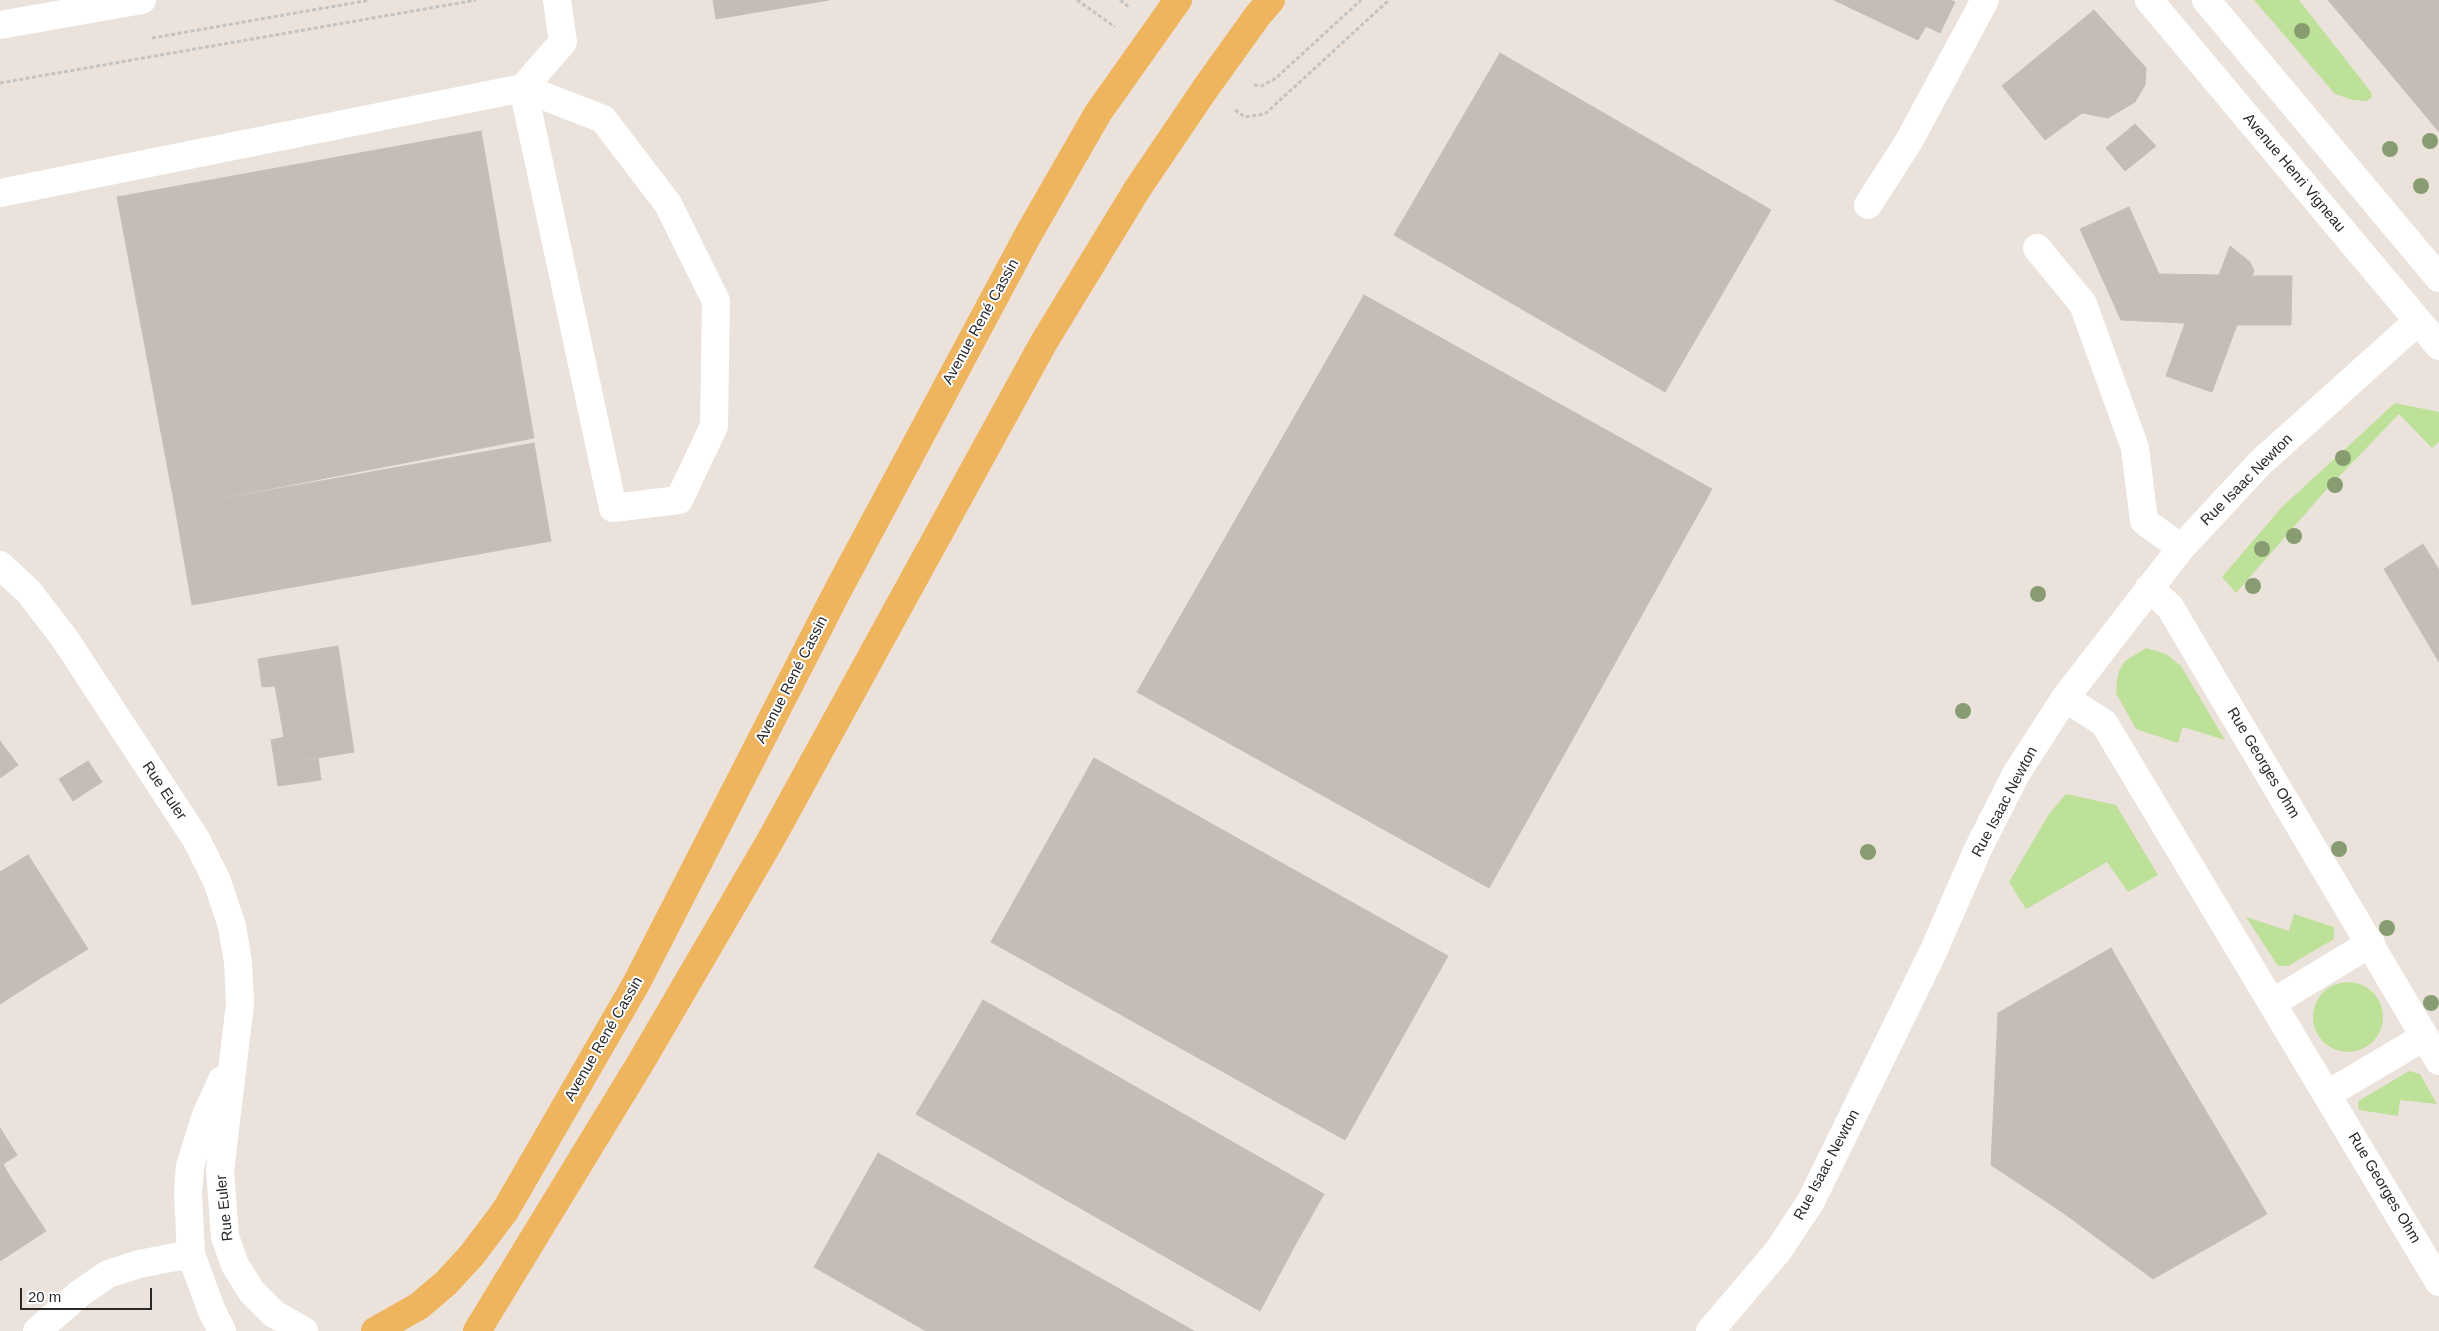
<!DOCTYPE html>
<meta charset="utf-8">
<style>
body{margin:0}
#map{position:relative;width:2439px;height:1331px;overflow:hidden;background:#ebe2db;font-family:Arial,sans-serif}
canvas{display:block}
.scale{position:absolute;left:20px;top:1288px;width:132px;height:22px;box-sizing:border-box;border:2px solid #292929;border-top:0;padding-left:6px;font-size:15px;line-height:18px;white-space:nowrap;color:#292929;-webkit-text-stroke:4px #fff;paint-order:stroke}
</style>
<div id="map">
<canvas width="2439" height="1331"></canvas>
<div class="scale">20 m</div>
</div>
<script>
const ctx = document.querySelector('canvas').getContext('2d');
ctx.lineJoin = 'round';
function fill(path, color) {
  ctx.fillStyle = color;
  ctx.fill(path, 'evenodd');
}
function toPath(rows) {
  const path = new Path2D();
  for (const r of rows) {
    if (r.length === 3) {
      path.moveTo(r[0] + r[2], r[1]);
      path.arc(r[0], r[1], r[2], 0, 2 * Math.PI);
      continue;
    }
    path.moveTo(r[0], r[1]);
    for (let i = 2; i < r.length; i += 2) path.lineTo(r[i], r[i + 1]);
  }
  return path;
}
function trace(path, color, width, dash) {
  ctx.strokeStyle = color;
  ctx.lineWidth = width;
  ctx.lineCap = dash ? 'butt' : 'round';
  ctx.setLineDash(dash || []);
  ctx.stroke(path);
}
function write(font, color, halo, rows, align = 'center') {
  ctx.font = font + ' Arial,sans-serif';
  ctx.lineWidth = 4;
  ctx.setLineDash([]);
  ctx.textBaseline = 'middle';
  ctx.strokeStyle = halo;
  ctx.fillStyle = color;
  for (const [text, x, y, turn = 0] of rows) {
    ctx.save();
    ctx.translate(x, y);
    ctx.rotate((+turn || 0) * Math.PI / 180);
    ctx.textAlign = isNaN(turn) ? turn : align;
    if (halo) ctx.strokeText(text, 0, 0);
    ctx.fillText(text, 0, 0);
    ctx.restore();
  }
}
fill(toPath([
 [2254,0,2299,0,2371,92,2372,97,2367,101,2353,100,2335,94],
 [2395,403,2439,412,2439,442,2432,448,2399,414,2327,489,2236,593,2222,577,2282,507],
 [2146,648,2166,654,2181,666,2225,740,2183,727,2178,743,2136,729,2116,693,2117,680,2119,671,2125,661],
 [2066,794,2116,805,2158,875,2128,892,2107,862,2026,909,2009,882,2049,814],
 [2294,914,2334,927,2334,939,2288,966,2278,966,2246,917,2289,931],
 [2348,1017,35],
 [2409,1071,2420,1074,2437,1104,2400,1100,2398,1116,2359,1110,2358,1102,2360,1100]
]), '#bde198');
const building = toPath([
 [713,0,829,0,716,19,713,0],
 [1834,0,1951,0,1955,2,1940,33,1926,26,1918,40,1834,0],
 [2328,0,2439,0,2439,132,2384,66,2328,0],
 [2094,10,2146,68,2145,85,2135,102,2108,118,2082,113,2045,140,2002,86,2094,10],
 [1500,53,1771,210,1665,392,1394,235,1500,53],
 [2135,124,2156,146,2125,171,2106,148,2135,124],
 [481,131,534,438,175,507,117,197,481,131],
 [2129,207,2159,274,2219,275,2230,246,2250,262,2254,271,2252,276,2292,276,2291,325,2237,325,2212,392,2166,376,2185,323,2121,320,2080,229,2129,207],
 [1364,295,1712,489,1566,751,1216,554,1364,295],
 [534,443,551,541,192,605,175,507,534,443],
 [2423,544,2439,570,2439,662,2384,569,2423,544],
 [1216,554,1566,751,1489,888,1137,692,1216,554],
 [338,646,354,752,275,765,271,740,284,737,275,686,262,687,258,659,338,646],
 [0,741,18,765,0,778,0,741],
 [318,757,321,780,278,786,275,765,318,757],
 [1094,758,1448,956,1345,1140,991,942,1094,758],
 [88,761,102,782,73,801,59,779,88,761],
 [28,855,88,949,39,979,33,970,0,990,0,872,28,855],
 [2111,948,2175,1059,1991,1165,1998,1013,2111,948],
 [33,970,39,979,0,1004,0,990,33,970],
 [983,1000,1324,1194,1294,1247,952,1054,983,1000],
 [952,1054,1294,1247,1260,1311,916,1114,952,1054],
 [2175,1059,2213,1123,2062,1212,1991,1165,2175,1059],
 [2213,1123,2267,1214,2153,1279,2062,1212,2213,1123],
 [0,1128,17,1155,0,1166,0,1128],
 [878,1153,1194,1331,926,1331,814,1267,878,1153],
 [3,1164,9,1175,0,1181,0,1166,3,1164],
 [9,1175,46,1231,0,1261,0,1181,9,1175]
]);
fill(building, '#c4bdb7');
trace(building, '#c7bdb5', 1);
trace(toPath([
 [1077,0,1115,27],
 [1120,0,1129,7],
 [152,38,370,0],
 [0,83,476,0],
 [1254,85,1262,86,1276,78,1361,0],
 [1235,110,1245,117,1265,114,1389,0]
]), '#c3c3c3', 3, [4, 2.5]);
trace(toPath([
 [2149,0,2439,346],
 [2206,0,2439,278],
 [0,25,142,0],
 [523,88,563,42,557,0],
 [0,193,523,88,603,119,668,204,716,301,714,426,679,500,613,508,523,88],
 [1868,205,1909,141,1985,0],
 [2037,248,2083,304,2135,448,2144,521,2181,548],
 [0,565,29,592,65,639,196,839,217,881,232,926,238,962,240,1004,220,1171,225,1237,235,1265,252,1292,274,1314,304,1331],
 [2149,588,2170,607,2439,1061],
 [2065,698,2104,723,2439,1282],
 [2272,1003,2371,943],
 [222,1080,206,1115,190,1166,188,1193,191,1254,211,1309,222,1331],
 [2328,1094,2424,1037],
 [37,1331,79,1294,108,1274,139,1264,191,1254],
 [1710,1331,1778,1251,1811,1201,1933,952,1978,849,2016,774,2065,698,2181,548,2260,463,2418,321]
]), '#fff', 28);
trace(toPath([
 [375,1331,419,1306,446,1283,471,1256,505,1211,636,984,837,592,1028,235,1098,113,1178,0],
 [477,1331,641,1062,770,841,1044,342,1138,188,1205,89,1258,15,1271,0]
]), '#eeb55e', 28);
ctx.fillStyle = '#879d71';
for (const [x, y] of [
 [2302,31],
 [2430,141],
 [2390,149],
 [2421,186],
 [2343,458],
 [2335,485],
 [2294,536],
 [2262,549],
 [2253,586],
 [2038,594],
 [1963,711],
 [2339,849],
 [1868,852],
 [2387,928],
 [2431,1003]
]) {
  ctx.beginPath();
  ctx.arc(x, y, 8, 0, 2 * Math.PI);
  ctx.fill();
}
write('15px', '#292929', '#fff', [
 ["Avenue Henri Vigneau",2294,173,50],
 ["Avenue René Cassin",981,322,-61],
 ["Rue Isaac Newton",2247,480,-45],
 ["Avenue René Cassin",792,680,-63],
 ["Rue Georges Ohm",2263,763,59],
 ["Rue Euler",164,791,56],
 ["Rue Isaac Newton",2005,802,-62],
 ["Avenue René Cassin",604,1039,-60],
 ["Rue Isaac Newton",1827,1165,-62],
 ["Rue Georges Ohm",2384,1188,59],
 ["Rue Euler",225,1208,-96]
]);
</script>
